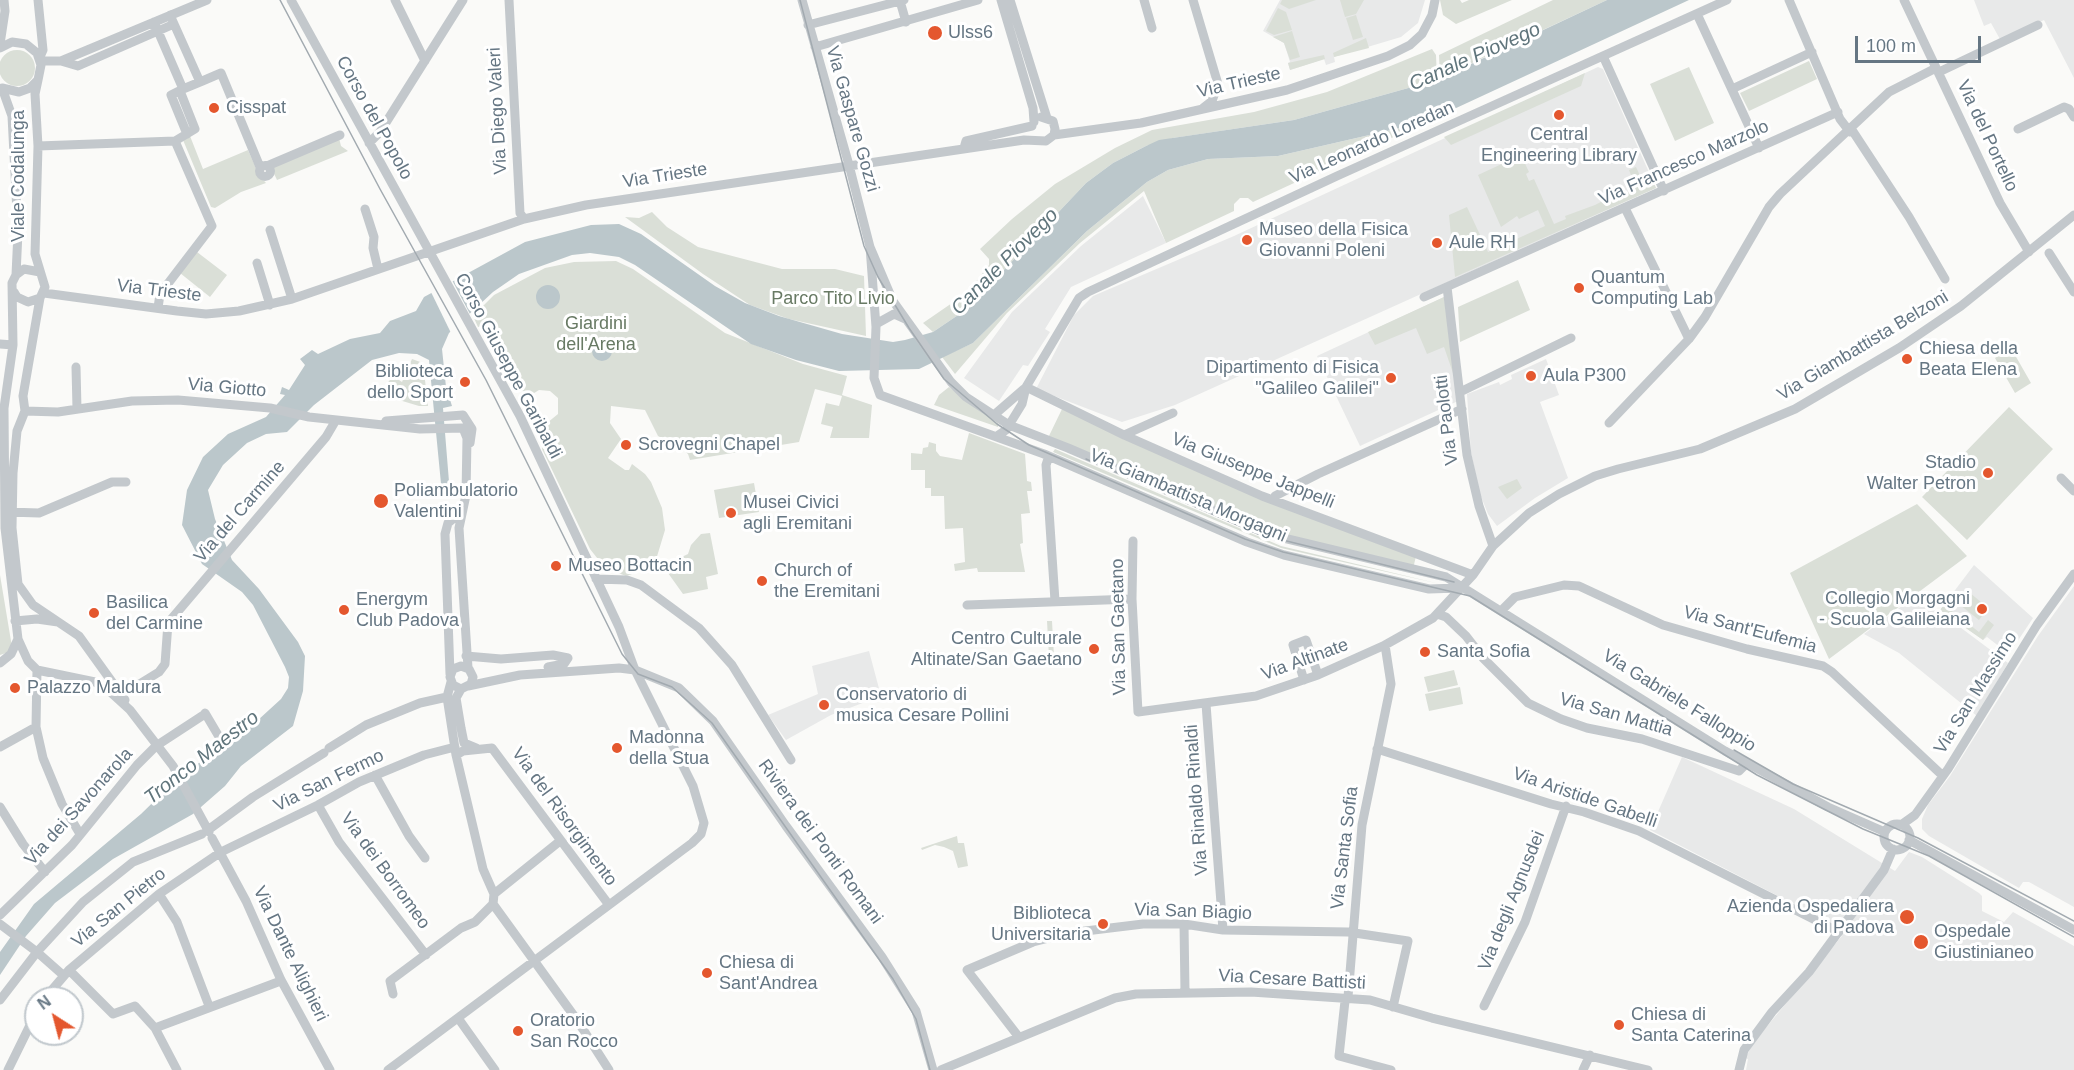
<!DOCTYPE html>
<style>
body{margin:0}
#map{position:relative;width:2074px;height:1070px;overflow:hidden;background:#fafaf8;font-family:Helvetica,sans-serif}
canvas{display:block}
.north{position:absolute;left:24px;top:986px;width:60px;height:60px;box-sizing:border-box;background:#fff;border:2px solid #c1c8cd;border-radius:50%;rotate:324deg;font-size:16px;font-weight:700;line-height:24px;text-align:center;color:#657683}
.north::after{content:'';display:block;margin:auto;width:21px;height:27px;background:#e4572e;clip-path:polygon(50% 0,100% 100%,50% 72%,0 100%)}
.scale{position:absolute;left:1855px;top:36px;width:126px;height:27px;box-sizing:border-box;border:3px solid #657683;border-top:0;padding-left:8px;font-size:18px;line-height:21px;white-space:nowrap;color:#657683;-webkit-text-stroke:4px #fff;paint-order:stroke}
</style>
<div id="map">
<canvas width="2074" height="1070"></canvas>
<div class="north">N</div>
<div class="scale">100 m</div>
</div>
<script>
const ctx = document.querySelector('canvas').getContext('2d');
ctx.lineJoin = 'round';
function fill(path, color) {
  ctx.fillStyle = color;
  ctx.fill(path, 'evenodd');
}
function toPath(rows) {
  const path = new Path2D();
  for (const r of rows) {
    if (r.length === 3) {
      path.moveTo(r[0] + r[2], r[1]);
      path.arc(r[0], r[1], r[2], 0, 2 * Math.PI);
      continue;
    }
    path.moveTo(r[0], r[1]);
    for (let i = 2; i < r.length; i += 2) path.lineTo(r[i], r[i + 1]);
  }
  return path;
}
function trace(path, color, width, dash) {
  ctx.strokeStyle = color;
  ctx.lineWidth = width;
  ctx.lineCap = dash ? 'butt' : 'round';
  ctx.setLineDash(dash || []);
  ctx.stroke(path);
}
function write(font, color, halo, rows, align = 'center') {
  ctx.font = font + ' Helvetica,sans-serif';
  ctx.lineWidth = 6;
  ctx.setLineDash([]);
  ctx.textBaseline = 'middle';
  ctx.strokeStyle = halo;
  ctx.fillStyle = color;
  for (const [text, x, y, turn = 0] of rows) {
    ctx.save();
    ctx.translate(x, y);
    ctx.rotate((+turn || 0) * Math.PI / 180);
    ctx.textAlign = isNaN(turn) ? turn : align;
    if (halo) ctx.strokeText(text, 0, 0);
    ctx.fillText(text, 0, 0);
    ctx.restore();
  }
}
fill(toPath([
 [1280,0,1425,0,1418,23,1401,37,1334,57,1335,62,1326,65,1324,59,1290,70,1288,63,1290,62,1284,43,1263,31],
 [1974,0,2074,0,2074,78,2044,20,2001,41,1991,23,1984,26],
 [1598,67,1603,69,1656,188,1175,405,1122,422,1036,389,1074,315,1093,296,1234,236],
 [1143,196,1166,243,1071,287,1045,329,1050,332,1028,366,1023,365,999,401,964,378,1012,312,1081,246],
 [1444,297,1458,401,1360,446,1317,356],
 [1546,359,1559,395,1540,402,1568,478,1535,498,1497,526,1488,514,1480,494,1471,453,1467,394,1499,382,1500,385,1512,379,1511,375],
 [1974,565,2033,618,2009,654,1987,637,1983,640,1940,610],
 [2074,586,2074,907,2029,882,2023,882,2019,888,1929,836,1922,829,1922,819,1928,805,1950,776,2038,636],
 [1917,595,2008,663,1977,716,1899,653,1864,634],
 [869,651,881,696,831,715,786,740,768,715,818,694,812,666],
 [1682,757,1794,809,1895,871,1909,852,1922,857,1979,893,1982,896,1982,911,2004,922,2013,912,2074,946,2074,1070,1746,1070,1748,1059,1745,1058,1754,1042,1846,931,1650,830]
]), '#e8e9e9');
fill(toPath([
 [1282,0,1316,0,1289,9,1280,4],
 [1340,0,1364,0,1356,14,1345,17],
 [1440,0,1460,0,1462,3,1469,0,1512,0,1456,24,1443,15],
 [1553,0,1607,0,1440,78,1439,55],
 [1278,8,1286,12,1292,30,1274,35,1266,31],
 [1356,15,1363,37,1353,40,1346,18],
 [1292,31,1300,57,1290,60,1284,43,1273,37],
 [1366,38,1369,48,1334,57,1333,53],
 [1432,49,1436,55,1437,80,1294,120,1173,138,1146,146,1113,163,1086,183,967,309,933,332,923,323,968,292,989,265,989,259,980,249,1012,219,1055,184,1115,148,1152,130,1254,112,1327,92],
 [17,68,18],
 [1324,55,1325,59,1290,70,1288,63],
 [1809,61,1817,79,1749,111,1740,93],
 [1689,67,1714,123,1675,141,1650,84],
 [1585,73,1581,86,1451,145,1444,137],
 [1426,122,1253,202,1248,198,1240,198,1234,204,1234,211,1166,243,1144,191,1080,243,1007,313,955,374,942,357,973,343,1087,231,1147,182,1168,170,1208,159,1278,156],
 [190,136,203,169,248,150,259,175,266,183,241,192,215,208,211,207,183,140],
 [339,138,341,146,348,151,277,180,271,167],
 [1521,155,1529,172,1526,174,1529,181,1534,179,1554,224,1566,219,1565,216,1595,205,1624,190,1625,193,1636,188,1629,170,1636,167,1643,182,1652,179,1656,188,1455,277,1449,215,1467,207,1488,252,1545,226,1538,210,1519,219,1517,216,1501,227,1478,175],
 [652,212,667,227,698,247,782,269,835,269,864,276,866,336,789,319,750,305,703,274,625,217,639,218],
 [197,252,227,275,210,297,180,273],
 [616,261,633,269,725,333,803,364,847,376,842,395,872,405,869,438,830,438,833,427,821,424,826,403,839,406,842,396,815,389,799,442,690,460,688,454,681,448,658,436,645,410,611,406,610,423,621,439,608,458,625,470,629,470,632,464,645,474,651,482,662,508,665,530,655,563,641,571,626,576,605,568,590,549,542,449,542,436,547,423,558,414,558,398,550,391,539,390,531,395,517,388,487,329,483,326,478,327,473,316,494,295,545,268,574,262],
 [1518,280,1530,310,1460,342,1458,307],
 [1444,297,1454,376,1444,347,1427,354,1416,328,1375,345,1368,332],
 [2011,348,2031,383,2015,393,1995,358],
 [412,359,423,363,428,406,419,406,379,394,393,376,402,382],
 [949,387,998,423,998,427,934,405,939,395],
 [2009,407,2053,449,1967,540,1922,497],
 [1062,409,1416,556,1413,569,1259,527,1135,472,1048,438],
 [969,433,1025,454,1027,481,1031,482,1032,491,1027,491,1030,513,1021,514,1023,543,1020,544,1025,572,978,572,977,568,955,571,954,564,965,562,963,528,945,529,944,496,931,496,931,488,925,488,925,470,911,470,911,453,922,454,923,448,928,447,929,442,936,444,936,451,940,456,962,460],
 [1055,449,1281,546,1440,584,1281,548,1053,452],
 [1517,479,1522,488,1507,499,1498,487],
 [754,483,759,512,719,518,714,490],
 [1917,504,1967,556,1829,659,1790,573],
 [710,533,718,574,706,577,708,589,683,594,663,566,688,554,691,545,701,534],
 [0,575,12,647,9,652,0,655],
 [1969,592,1988,608,1979,620,1960,605],
 [1944,605,1979,632,1988,620,1994,625,1983,640,1940,610],
 [1047,621,1052,621,1054,657,1049,657],
 [1454,670,1458,685,1428,692,1424,677],
 [1460,687,1463,704,1429,711,1425,694],
 [957,836,958,843,964,843,968,866,958,868,953,851,944,847,935,845,922,850,921,848]
]), '#dadfd7');
fill(toPath([
 [1607,0,1689,0,1426,122,1278,156,1208,159,1168,170,1147,182,1087,231,973,343,919,369,839,371,796,360,751,344,635,265,619,257,590,253,572,255,519,274,493,292,449,333,442,349,446,387,452,406,443,408,450,494,442,494,429,360,417,354,399,353,372,360,314,405,287,432,266,434,247,443,223,465,208,490,215,519,232,560,259,589,298,642,305,656,303,691,293,726,241,766,225,786,193,814,113,859,55,903,26,936,0,975,0,952,34,904,141,814,184,772,234,742,281,699,288,688,289,677,285,667,253,605,242,592,202,564,182,525,187,490,203,457,228,434,266,417,285,395,280,394,282,387,289,390,305,365,300,359,312,350,318,354,350,339,380,333,390,321,416,311,424,297,525,242,591,225,619,224,641,234,715,286,745,303,779,316,842,334,893,342,905,340,933,332,967,309,1086,183,1113,163,1146,146,1159,140,1294,120,1437,80],
 [548,297,12],
 [602,351,10]
]), '#bbc7cb');
fill(toPath([
 [452,280,471,316,451,333,430,290]
]), '#fafaf8');
trace(toPath([
 [38,0,43,50,40,57],
 [291,0,520,416,619,627,635,670,693,786,704,823,701,834,692,843,388,1070],
 [395,0,425,61],
 [509,0,520,213,524,219],
 [802,0,849,165,870,247,876,327,874,378,880,395,1044,454,1247,542,1284,555,1429,589,1459,588],
 [1001,0,1033,108,1034,122],
 [1010,0,1047,118],
 [1144,0,1152,28],
 [1193,0,1218,84,1212,101,1203,108],
 [1789,0,1840,119,1850,132],
 [1904,0,2000,203,2029,252],
 [900,1,906,22],
 [1697,14,1759,148],
 [154,22,183,89,200,82,170,15],
 [808,25,904,0],
 [0,44,5,11,4,0],
 [815,47,978,0],
 [0,48,12,42,26,44,37,53,41,65,38,80,30,88,19,92,2,88],
 [1603,56,1664,191],
 [41,61,61,61,207,0],
 [61,61,78,66,174,24],
 [1939,72,2038,25],
 [200,82,221,73,260,167],
 [2,88,12,116,18,232,16,275],
 [183,89,171,95,187,134],
 [1732,89,1812,52],
 [1041,117,1053,121,1055,129,1054,135],
 [2018,129,2064,107,2069,109,2074,117],
 [1852,130,1909,217,1945,279],
 [369,143,380,132,463,0],
 [38,146,175,141,195,129,180,91],
 [964,148,966,141,1032,126],
 [265,171,5.5],
 [267,166,340,135],
 [1625,208,1689,339],
 [365,209,374,237,373,248,378,269],
 [270,230,292,299],
 [870,247,893,301,951,382,966,397,1009,425,1068,448,1271,535,1446,577,1725,751,1828,807,1885,832],
 [2049,253,2074,292],
 [257,263,270,305],
 [40,272,24,269,16,275,12,283,13,345,4,408,5,528,18,639,28,661,37,670,95,682,107,689,130,710,173,766,209,832],
 [1447,287,1467,455,1479,506,1493,546],
 [14,292,17,297,28,302,40,298,45,287,35,254,38,146,35,94,38,80],
 [44,293,177,311,206,314,239,311,292,299,524,219,586,205,1024,140,1046,141,1054,135,1141,123,1287,90,1388,56,1410,45,1422,34,1432,15,1435,0],
 [1424,297,1838,112],
 [40,298,23,396,25,411,17,431,13,473,12,528,18,584,33,605,79,636,125,700],
 [158,308,160,294,212,226,175,141],
 [876,324,894,314,905,319],
 [0,344,13,345],
 [76,367,77,409],
 [1026,387,1124,435,1262,496,1473,575],
 [1460,392,1571,338],
 [25,411,58,412,132,401,178,400,270,408,309,417,420,429,463,428,467,438,466,495,459,528,468,668],
 [994,415,1024,389],
 [386,421,463,415,472,429,470,443],
 [1609,423,1689,339,1705,317,1769,207,1780,194,1889,92,1934,69],
 [1124,435,1173,413],
 [997,436,1006,430,1022,404,1026,387,1079,298,1088,292,1337,176,1727,0],
 [1049,456,1046,465,1055,601],
 [2061,478,2074,491],
 [1274,500,1275,496,1318,474,1462,409],
 [8,512,39,513,112,482,126,482],
 [1133,541,1132,599,1138,712,1256,696,1318,675,1385,645,1433,618,1473,575,1493,546,1529,513,1559,494,1595,476,1618,469,1700,449,1795,409,1899,348,1961,306,2074,215],
 [596,579,627,580,641,585,699,628,732,665,791,760],
 [967,605,1132,599],
 [1502,610,1515,597,1564,585,1579,586,1663,625,1747,649,1823,666,1832,672,1943,776],
 [1437,614,1446,617,1466,636,1483,658,1528,703,1561,719,1587,728,1642,739,1739,771,1747,763],
 [15,621,37,619,58,622],
 [1385,645,1391,684,1362,825,1348,997,1345,1001,1339,1056,1391,1070],
 [466,656,501,659,553,655,568,658,564,664,548,667],
 [0,663,11,654,18,639],
 [37,670,36,727,43,758,62,804,80,834],
 [450,674,445,534,448,523,461,512],
 [1304,680,1293,645,1306,640,1318,675],
 [451,682,447,697,456,755,483,869,494,894],
 [468,686,520,675,619,668,635,670,679,688,713,721,786,826,882,957,916,1011,933,1070],
 [461,689,453,685,450,677,453,669,461,666,469,669,473,677,471,684,461,689,456,698,461,728,464,743,476,748],
 [115,691,133,688,159,672,165,664,168,623,326,437,336,420],
 [1206,704,1223,930],
 [205,713,218,735],
 [0,747,36,727],
 [329,748,366,725,420,703,447,697],
 [1377,749,1551,804,1584,812,1639,831,1839,932],
 [456,755,463,751,492,748,609,905],
 [375,775,409,836,425,858],
 [318,805,339,842,426,955],
 [0,807,23,844,45,872],
 [1897,837,13],
 [1901,825,1915,815,1948,769,2037,625,2074,574],
 [208,830,253,797,324,753],
 [212,838,246,901,281,980,330,1070],
 [1909,840,2074,930],
 [159,894,177,922,209,1006],
 [494,894,493,904,577,1020,609,1070],
 [494,894,560,841],
 [0,915,72,845,137,765,156,746,205,714],
 [0,924,37,952,63,975],
 [1184,924,1185,992],
 [69,970,113,1014,135,1006,155,1028,177,1070],
 [393,994,390,981,461,928,475,922,493,904],
 [45,998,69,970,159,894,221,852,318,805,359,782,424,755,455,747],
 [0,1000,37,952,83,902,133,862,202,834],
 [1484,1006,1525,922,1566,806],
 [458,1018,495,1070],
 [155,1028,278,982],
 [1018,1036,967,970,1033,942,1069,933,1143,924,1184,924,1223,930,1348,932,1408,941,1393,1007],
 [8,1070,36,1013],
 [941,1070,1115,998,1136,994,1251,992,1370,1000,1432,1018,1648,1070],
 [1583,1070,1590,1055],
 [1739,1070,1744,1050,1772,1012,1809,972,1884,870,1893,849]
]), '#c3c8cc', 9);
trace(toPath([
 [280,0,380,189,486,380,622,654,638,674,672,687,712,723,893,979,916,1019,930,1070],
 [800,0,864,246,878,277,909,328,944,379,997,424,1029,445,1245,539,1283,552,1470,596,1757,775,1863,829,1929,856,2074,937],
 [1086,459,1258,534,1454,582],
 [1734,750,1793,784,1918,838,2074,921]
]), '#a2aab0', 1.5);
for (const [x, y, r, color] of [
 [935,33,8,"#e4572e"],
 [214,108,6,"#e4572e"],
 [1559,115,6,"#e4572e"],
 [1247,240,6,"#e4572e"],
 [1437,243,6,"#e4572e"],
 [1579,288,6,"#e4572e"],
 [1907,359,6,"#e4572e"],
 [1531,376,6,"#e4572e"],
 [1391,378,6,"#e4572e"],
 [465,382,6,"#e4572e"],
 [626,445,6,"#e4572e"],
 [1988,473,6,"#e4572e"],
 [381,501,8,"#e4572e"],
 [731,513,6,"#e4572e"],
 [556,566,6,"#e4572e"],
 [762,581,6,"#e4572e"],
 [1982,609,6,"#e4572e"],
 [344,610,6,"#e4572e"],
 [94,613,6,"#e4572e"],
 [1094,649,6,"#e4572e"],
 [1425,652,6,"#e4572e"],
 [15,688,6,"#e4572e"],
 [824,705,6,"#e4572e"],
 [617,748,6,"#e4572e"],
 [1907,917,8,"#e4572e"],
 [1103,924,6,"#e4572e"],
 [1921,942,8,"#e4572e"],
 [707,973,6,"#e4572e"],
 [1619,1025,6,"#e4572e"],
 [518,1031,6,"#e4572e"]
]) {
  const dot = new Path2D();
  dot.arc(x, y, r, 0, 2 * Math.PI);
  ctx.fillStyle = color;
  ctx.fill(dot);
  trace(dot, '#fff', 2);
}
write('18px', '#657683', '#fff', [
 ["Ulss6",948,33],
 ["Cisspat",226,108],
 ["Central",1559,135,"center"],
 ["Engineering Library",1559,156,"center"],
 ["Museo della Fisica",1259,230],
 ["Giovanni Poleni",1259,251],
 ["Aule RH",1449,243],
 ["Quantum",1591,278],
 ["Computing Lab",1591,299],
 ["Chiesa della",1919,349],
 ["Beata Elena",1919,370],
 ["Dipartimento di Fisica",1379,368,"right"],
 ["\"Galileo Galilei\"",1379,389,"right"],
 ["Biblioteca",453,372,"right"],
 ["dello Sport",453,393,"right"],
 ["Aula P300",1543,376],
 ["Scrovegni Chapel",638,445],
 ["Stadio",1976,463,"right"],
 ["Walter Petron",1976,484,"right"],
 ["Poliambulatorio",394,491],
 ["Valentini",394,512],
 ["Musei Civici",743,503],
 ["agli Eremitani",743,524],
 ["Museo Bottacin",568,566],
 ["Church of",774,571],
 ["the Eremitani",774,592],
 ["Collegio Morgagni",1970,599,"right"],
 ["- Scuola Galileiana",1970,620,"right"],
 ["Energym",356,600],
 ["Club Padova",356,621],
 ["Basilica",106,603],
 ["del Carmine",106,624],
 ["Centro Culturale",1082,639,"right"],
 ["Altinate/San Gaetano",1082,660,"right"],
 ["Santa Sofia",1437,652],
 ["Palazzo Maldura",27,688],
 ["Conservatorio di",836,695],
 ["musica Cesare Pollini",836,716],
 ["Madonna",629,738],
 ["della Stua",629,759],
 ["Azienda Ospedaliera",1894,907,"right"],
 ["di Padova",1894,928,"right"],
 ["Biblioteca",1091,914,"right"],
 ["Universitaria",1091,935,"right"],
 ["Ospedale",1934,932],
 ["Giustinianeo",1934,953],
 ["Chiesa di",719,963],
 ["Sant'Andrea",719,984],
 ["Chiesa di",1631,1015],
 ["Santa Caterina",1631,1036],
 ["Oratorio",530,1021],
 ["San Rocco",530,1042]
], 'left');
write('18px', '#657683', '#fff', [
 ["Via Trieste",1239,83,-13],
 ["Via Diego Valeri",498,111,-93],
 ["Corso del Popolo",374,118,61],
 ["Via Gaspare Gozzi",852,119,74],
 ["Via del Portello",1987,136,65],
 ["Via Leonardo Loredan",1372,143,-24],
 ["Via Francesco Marzolo",1684,163,-24],
 ["Viale Codalunga",19,176,-90],
 ["Via Trieste",665,176,-9],
 ["Via Trieste",159,291,7],
 ["Via Giambattista Belzoni",1863,346,-31],
 ["Corso Giuseppe Garibaldi",508,366,62],
 ["Via Giotto",227,388,5],
 ["Via Paolotti",1447,420,-97],
 ["Via Giuseppe Jappelli",1253,471,22],
 ["Via Giambattista Morgagni",1188,496,23],
 ["Via del Carmine",240,512,-49],
 ["Via San Gaetano",1119,627,-91],
 ["Via Sant'Eufemia",1750,630,15],
 ["Via Altinate",1305,660,-20],
 ["Via San Massimo",1976,693,-58],
 ["Via Gabriele Falloppio",1679,701,32],
 ["Via San Mattia",1616,715,16],
 ["Via San Fermo",329,781,-26],
 ["Via Aristide Gabelli",1585,798,19],
 ["Via Rinaldo Rinaldi",1197,800,-94],
 ["Via dei Savonarola",79,807,-48],
 ["Via del Risorgimento",564,817,54],
 ["Riviera dei Ponti Romani",820,842,54],
 ["Via Santa Sofia",1345,848,-83],
 ["Via dei Borromeo",385,871,54],
 ["Via degli Agnusdei",1512,901,-68],
 ["Via San Pietro",119,908,-39],
 ["Via San Biagio",1193,912,2],
 ["Via Dante Alighieri",290,954,64],
 ["Via Cesare Battisti",1292,980,3]
]);
write('18px', '#687a64', '#fff', [
 ["Parco Tito Livio",833,299],
 ["Giardini",596,324],
 ["dell'Arena",596,345]
]);
write('italic 20px', '#60757c', '#fff', [
 ["Canale Piovego",1475,57,-24],
 ["Canale Piovego",1005,262,-45],
 ["Tronco Maestro",202,758,-38]
]);
</script>
